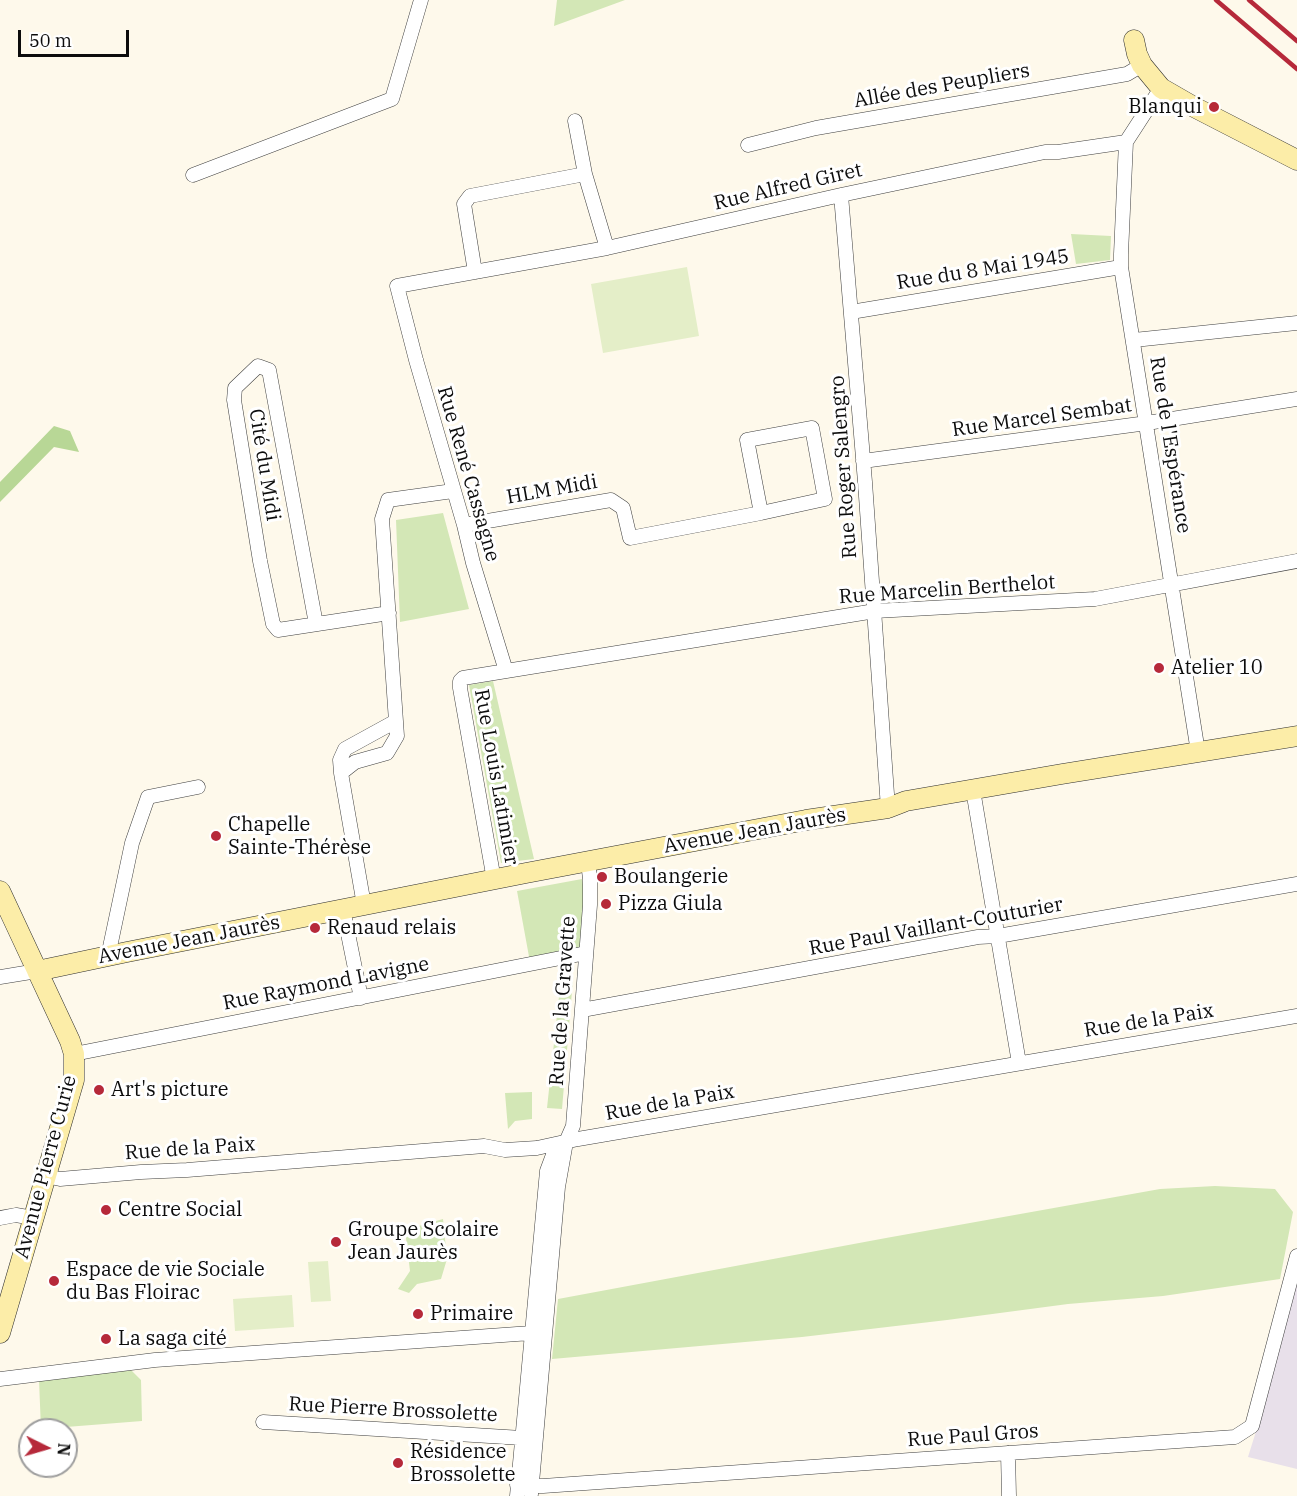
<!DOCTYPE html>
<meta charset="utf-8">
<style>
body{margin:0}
#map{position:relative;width:1297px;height:1496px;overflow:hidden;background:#fef9eb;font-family:"IBM Plex Serif",serif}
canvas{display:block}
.north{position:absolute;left:18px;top:1418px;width:60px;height:60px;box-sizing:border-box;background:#fff;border:2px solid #9e9e9e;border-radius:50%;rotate:95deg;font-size:16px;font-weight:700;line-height:24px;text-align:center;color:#0c0c0c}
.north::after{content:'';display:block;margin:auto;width:21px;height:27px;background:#b6293a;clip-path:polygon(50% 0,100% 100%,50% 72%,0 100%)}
.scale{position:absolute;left:18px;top:30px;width:111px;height:27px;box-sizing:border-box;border:3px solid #0c0c0c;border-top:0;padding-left:8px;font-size:18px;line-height:21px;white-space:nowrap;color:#0c0c0c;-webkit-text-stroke:4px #fff;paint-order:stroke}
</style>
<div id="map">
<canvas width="1297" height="1496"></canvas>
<div class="north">N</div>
<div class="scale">50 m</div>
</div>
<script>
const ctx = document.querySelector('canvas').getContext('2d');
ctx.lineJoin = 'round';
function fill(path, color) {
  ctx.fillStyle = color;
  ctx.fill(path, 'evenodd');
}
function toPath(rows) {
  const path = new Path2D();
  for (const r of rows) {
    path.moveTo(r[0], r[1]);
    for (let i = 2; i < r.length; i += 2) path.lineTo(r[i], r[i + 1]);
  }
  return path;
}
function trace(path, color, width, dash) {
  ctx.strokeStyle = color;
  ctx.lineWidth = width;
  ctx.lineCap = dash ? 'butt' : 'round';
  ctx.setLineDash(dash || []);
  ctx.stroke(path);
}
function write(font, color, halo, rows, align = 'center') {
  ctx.font = font + ' "IBM Plex Serif",serif';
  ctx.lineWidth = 6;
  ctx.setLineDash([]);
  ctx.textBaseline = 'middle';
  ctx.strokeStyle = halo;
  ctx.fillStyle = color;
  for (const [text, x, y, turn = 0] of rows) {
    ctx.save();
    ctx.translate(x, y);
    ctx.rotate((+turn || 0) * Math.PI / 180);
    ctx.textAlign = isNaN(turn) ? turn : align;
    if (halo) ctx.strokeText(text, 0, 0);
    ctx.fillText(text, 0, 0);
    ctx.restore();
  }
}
fill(toPath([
 [1297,1282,1297,1469,1248,1457,1258,1425]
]), '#e8e0ea');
fill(toPath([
 [557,0,625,0,554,26],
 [1071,234,1111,236,1110,260,1076,264],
 [443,513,469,609,400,622,396,520],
 [493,681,534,859,501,863,469,685],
 [582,879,588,914,585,950,530,962,517,891],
 [561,978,573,979,562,1109,547,1108],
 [532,1092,532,1119,515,1121,508,1129,505,1093],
 [1215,1186,1275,1189,1293,1212,1280,1279,1163,1296,1068,1304,947,1320,802,1337,552,1359,558,1299,886,1238,1160,1189],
 [443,1219,447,1259,441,1279,417,1284,409,1293,398,1289,410,1271,405,1230],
 [131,1370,141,1380,142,1421,41,1429,39,1380]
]), '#d3e7b6');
fill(toPath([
 [54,426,70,431,79,452,54,447,0,502,0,482]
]), '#b8d796');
fill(toPath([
 [687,267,699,336,603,353,591,284],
 [328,1261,331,1301,311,1302,308,1262],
 [292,1295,294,1327,235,1331,233,1299]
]), '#e4eec8');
const street = toPath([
 [575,121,585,174,607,248],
 [1126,142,1121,254,1121,267,1198,752],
 [748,145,816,128,1127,74,1142,65],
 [193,175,392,99,421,0],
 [841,195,865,482,888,808],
 [475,272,464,204,470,196,585,174],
 [851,312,1121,267],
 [1134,340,1297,323],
 [863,461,1147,423,1297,399],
 [464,525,611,500,623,508,630,538,761,513,825,499,812,428,747,440,761,513],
 [316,624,269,370,258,366,235,388,234,400,260,561,273,624,278,630,389,613],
 [506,671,473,563,464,525,416,360,397,286,607,248,841,195,1045,152,1058,152,1126,142,1161,88],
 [341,773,340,760,345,749,396,721],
 [973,790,1019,1063],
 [494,880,460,688,460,681,463,678,875,611,1095,599,1297,561],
 [364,905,341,773,355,762,387,753,397,736,382,519,388,500,453,491],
 [343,909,361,998],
 [111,955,110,947,132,843,148,797,198,787],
 [0,977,37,971],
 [582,1010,978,937,998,936,1297,884],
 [74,1054,586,953],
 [46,1176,60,1179,141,1172,187,1170,484,1146,505,1150,537,1148,578,1139,1297,1016],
 [0,1218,16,1215,33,1218],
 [0,1379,155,1360,545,1332],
 [263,1422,522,1438],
 [1008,1453,1009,1496],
 [517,1485,543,1486,1235,1437,1252,1426,1297,1256],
 [531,1494,558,1187,566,1142,573,1126,590,905,590,879,588,862],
 [517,1496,547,1171,553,1155,566,1143]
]);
const secondary = toPath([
 [1134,40,1137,54,1142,65,1161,88,1194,107,1297,160],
 [0,891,70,1041,74,1054,74,1080,0,1333],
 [37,971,127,952,526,873,806,820,888,808,906,801,1062,774,1297,736]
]);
trace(street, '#3f3f3f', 15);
trace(secondary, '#2e2e2e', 21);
trace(street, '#fff', 14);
trace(secondary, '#fceda8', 20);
trace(toPath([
 [1216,0,1297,69],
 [1249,0,1297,41]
]), '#b6293a', 4.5);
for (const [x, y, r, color] of [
 [1214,107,6,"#b6293a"],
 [1159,668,6,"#b6293a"],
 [216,836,6,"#b6293a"],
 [602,877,6,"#b6293a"],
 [606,904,6,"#b6293a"],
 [315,928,6,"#b6293a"],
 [99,1090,6,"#b6293a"],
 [106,1210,6,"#b6293a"],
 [336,1242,6,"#b6293a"],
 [54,1281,6,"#b6293a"],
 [418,1314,6,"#b6293a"],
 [106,1339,6,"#b6293a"],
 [398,1463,6,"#b6293a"]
]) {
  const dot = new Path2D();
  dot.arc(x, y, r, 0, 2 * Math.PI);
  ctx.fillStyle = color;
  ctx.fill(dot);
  trace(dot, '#fff', 2);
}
write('20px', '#0c0c0c', '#fff', [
 ["Allée des Peupliers",942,86,-10],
 ["Rue Alfred Giret",788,187,-13],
 ["Rue du 8 Mai 1945",983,270,-9],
 ["Rue Marcel Sembat",1042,418,-8],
 ["Rue de l'Espérance",1170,445,81],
 ["Cité du Midi",264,465,81],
 ["Rue Roger Salengro",844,467,-94],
 ["Rue René Cassagne",468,474,74],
 ["HLM Midi",552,490,-10],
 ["Rue Marcelin Berthelot",947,590,-4],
 ["Rue Louis Latimier",496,777,80],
 ["Avenue Jean Jaurès",755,831,-10],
 ["Rue Paul Vaillant-Couturier",936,927,-10],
 ["Avenue Jean Jaurès",189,940,-11],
 ["Rue Raymond Lavigne",326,984,-11],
 ["Rue de la Gravette",563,1001,-86],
 ["Rue de la Paix",1149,1021,-9],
 ["Rue de la Paix",670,1103,-10],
 ["Rue de la Paix",190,1149,-4],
 ["Avenue Pierre Curie",46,1167,-75],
 ["Rue Pierre Brossolette",393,1410,3],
 ["Rue Paul Gros",973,1436,-4]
]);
write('20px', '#0c0c0c', '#fff', [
 ["Blanqui",1202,107,"right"],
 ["Atelier 10",1171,668],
 ["Chapelle",228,825],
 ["Sainte-Thérèse",228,848],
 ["Boulangerie",614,877],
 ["Pizza Giula",618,904],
 ["Renaud relais",327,928],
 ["Art's picture",111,1090],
 ["Centre Social",118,1210],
 ["Groupe Scolaire",348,1230],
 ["Jean Jaurès",348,1253],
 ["Espace de vie Sociale",66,1270],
 ["du Bas Floirac",66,1293],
 ["Primaire",430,1314],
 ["La saga cité",118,1339],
 ["Résidence",410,1452],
 ["Brossolette",410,1475]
], 'left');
</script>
